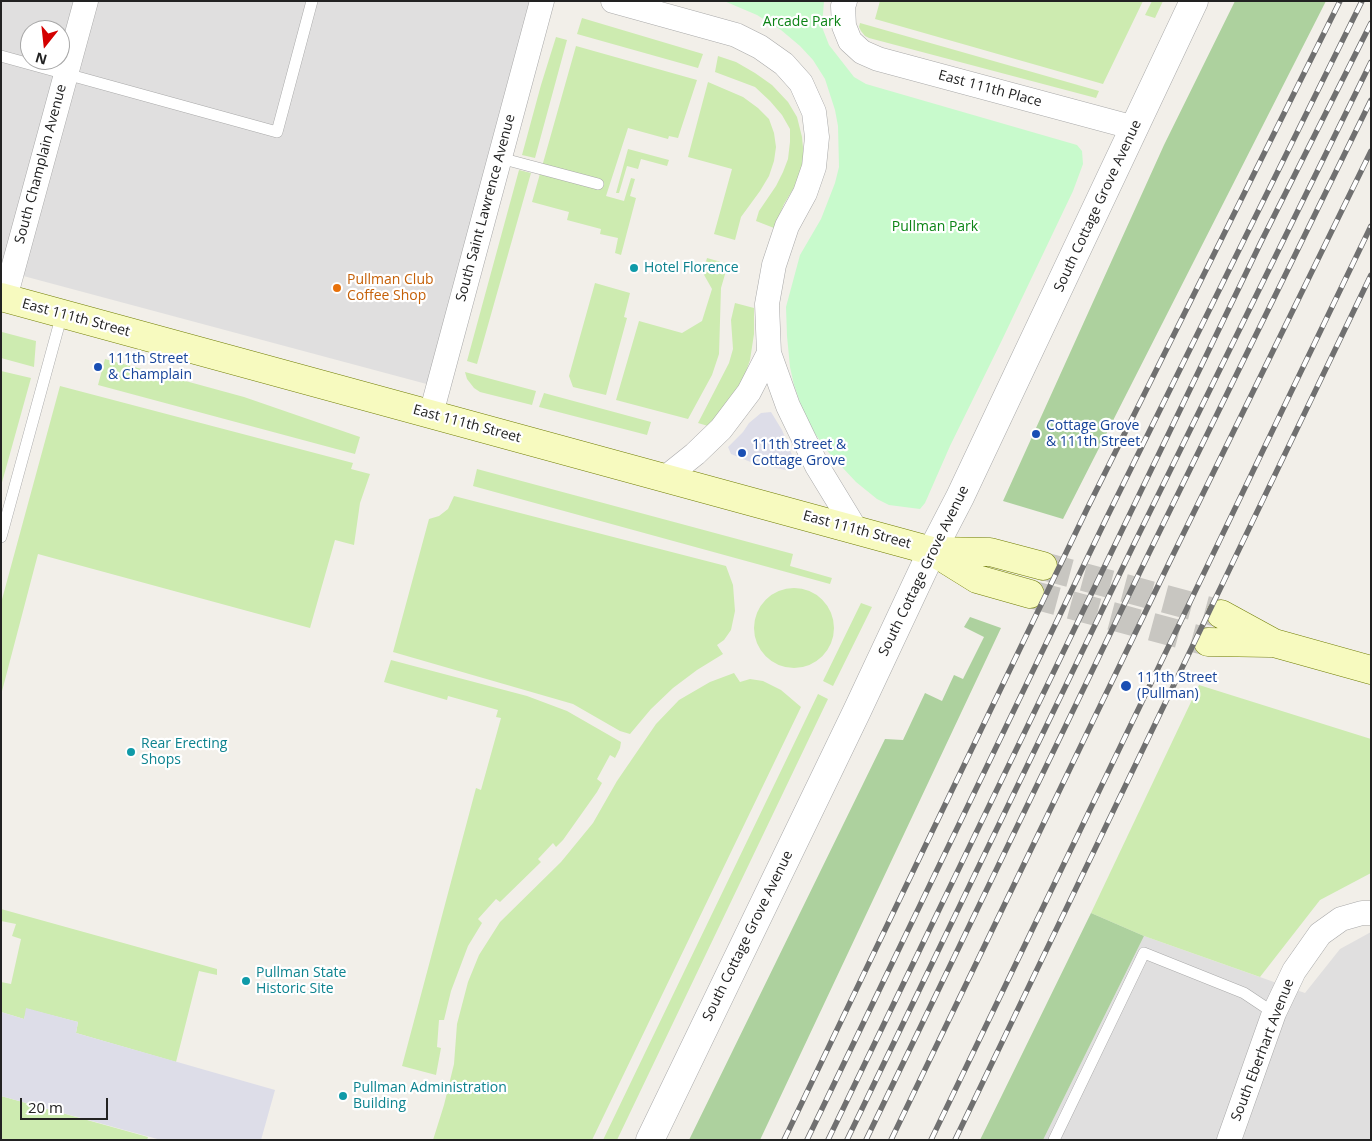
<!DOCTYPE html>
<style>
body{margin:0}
#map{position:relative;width:1372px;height:1141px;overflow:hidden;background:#f2efe9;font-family:"Open Sans",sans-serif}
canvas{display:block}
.frame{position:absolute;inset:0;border:2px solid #222;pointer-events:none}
.north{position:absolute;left:20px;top:20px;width:50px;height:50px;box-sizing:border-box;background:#fff;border:1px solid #a7a7a7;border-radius:50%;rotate:196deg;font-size:14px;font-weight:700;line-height:20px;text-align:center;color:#222}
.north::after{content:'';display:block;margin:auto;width:18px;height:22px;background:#d40000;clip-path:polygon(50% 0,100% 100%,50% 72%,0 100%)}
.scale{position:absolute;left:20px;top:1098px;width:88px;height:22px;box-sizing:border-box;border:2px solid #222;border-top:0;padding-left:6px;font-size:15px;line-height:18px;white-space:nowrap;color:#222;-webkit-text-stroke:4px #fff;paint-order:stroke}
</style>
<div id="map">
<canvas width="1372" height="1141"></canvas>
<div class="frame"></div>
<div class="north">N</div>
<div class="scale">20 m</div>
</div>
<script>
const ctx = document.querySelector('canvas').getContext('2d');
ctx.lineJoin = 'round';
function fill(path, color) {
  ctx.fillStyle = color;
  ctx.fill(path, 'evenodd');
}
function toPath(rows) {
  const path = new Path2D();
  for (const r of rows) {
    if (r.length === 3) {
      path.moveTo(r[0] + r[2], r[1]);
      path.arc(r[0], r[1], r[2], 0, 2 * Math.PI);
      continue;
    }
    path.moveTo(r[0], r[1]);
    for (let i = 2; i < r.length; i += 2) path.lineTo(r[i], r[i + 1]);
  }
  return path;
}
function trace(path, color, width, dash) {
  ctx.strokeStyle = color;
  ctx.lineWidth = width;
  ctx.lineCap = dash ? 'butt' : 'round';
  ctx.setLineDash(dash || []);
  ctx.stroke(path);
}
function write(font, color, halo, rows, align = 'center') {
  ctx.font = font + ' "Open Sans",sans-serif';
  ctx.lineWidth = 4.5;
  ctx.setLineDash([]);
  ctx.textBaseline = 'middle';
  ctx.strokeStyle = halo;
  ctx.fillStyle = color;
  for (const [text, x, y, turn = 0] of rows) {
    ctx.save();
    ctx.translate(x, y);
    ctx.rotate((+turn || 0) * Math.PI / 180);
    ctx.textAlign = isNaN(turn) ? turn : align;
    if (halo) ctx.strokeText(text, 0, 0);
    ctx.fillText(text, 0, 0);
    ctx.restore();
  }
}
fill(toPath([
 [1,1,532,1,434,386,1,270],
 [30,30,60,30,60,60,30,60],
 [1371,932,1371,1140,1043,1140,1144,936,1305,993,1340,949]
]), '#e0dfdf');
fill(toPath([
 [880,1,1143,1,1103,84,875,19],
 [1152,1,1163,1,1155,18,1145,15],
 [582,18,703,54,698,68,577,34],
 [860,23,1099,91,1096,98,869,38,865,36,861,31,859,27],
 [556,37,567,40,535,158,522,155,541,85],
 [576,46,697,80,678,138,669,136,668,139,628,128,606,196,624,201,631,178,635,179,630,196,636,198,621,255,615,253,618,238,600,234,601,229,567,220,569,212,532,202],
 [718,56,736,62,755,73,772,85,788,102,797,117,802,137,804,159,801,176,784,204,774,228,756,221,759,211,776,186,783,172,788,159,790,142,790,129,782,115,770,101,755,87,715,72],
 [708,82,743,97,758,108,769,119,774,133,776,147,774,161,769,176,760,191,741,217,735,240,714,234,732,169,688,157],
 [628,149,669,160,667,166,641,159,638,169,627,166,619,193,616,193],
 [519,170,531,173,477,364,467,361],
 [707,258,728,264,721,288,719,354,712,375,688,419,616,400,639,321,682,333,702,321,712,289,703,273],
 [595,283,630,293,624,317,627,318,606,395,573,387,569,376],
 [735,303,754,308,754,334,750,360,743,380,723,413,708,426,698,423,729,363,733,349,731,320],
 [2,332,36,341,34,367,1,358],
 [105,359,244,397,360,437,355,454,98,385],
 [1,371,31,378,1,486],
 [465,372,536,391,532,405,480,392,474,388,467,379],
 [60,386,353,463,351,469,370,474,360,503,354,545,335,540,310,628,38,554,1,695,1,603],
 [544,393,651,422,647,435,539,407],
 [477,469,793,554,790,566,832,578,830,584,473,486],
 [454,496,726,566,733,585,735,611,731,630,724,640,717,645,723,654,697,670,673,688,651,709,630,734,620,731,573,704,393,652,429,519,439,516,448,509],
 [794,628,40],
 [861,603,872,607,833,686,823,681],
 [391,660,527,696,567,711,621,742,620,748,615,758,610,755,597,779,602,783,597,792,563,840,556,847,553,843,538,859,541,862,500,902,496,899,478,919,482,923,468,946,451,991,444,1020,439,1020,437,1047,441,1048,436,1075,402,1066,476,788,481,790,501,718,496,717,498,710,448,696,447,700,384,682],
 [734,673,740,682,750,679,763,681,781,690,801,707,592,1140,433,1140,444,1105,454,1064,457,1024,468,982,479,955,500,922,561,862,593,823,617,781,656,724,679,700,710,682],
 [1199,685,1371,739,1371,873,1320,900,1260,977,1144,936,1091,913],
 [818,694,828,699,617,1140,603,1140],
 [1,909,217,969,217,975,199,971,176,1062,76,1033,78,1022,27,1009,24,1019,1,1012,1,982,11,984,21,939,12,936,16,924,1,921],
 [1,1096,148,1137,147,1140,1,1140]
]), '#cdebb0');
fill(toPath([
 [1235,1,1326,1,1063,519,1003,501,1164,145],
 [970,617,1001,628,760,1140,689,1140,885,739,903,740,925,693,942,701,954,675,963,679,984,637,964,627],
 [1091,913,1144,936,1043,1140,980,1140]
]), '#add19e');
fill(toPath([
 [724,1,824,1,822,27,829,45,854,77,866,84,1077,145,1082,151,1083,164,1073,191,1002,340,950,446,925,503,920,509,889,505,877,499,856,482,829,453,813,431,802,408,794,385,790,367,787,336,786,307,800,255,821,219,835,183,839,167,838,126,835,110,825,79,813,60,800,46,781,30,757,15]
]), '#c8facc');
fill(toPath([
 [771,412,782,430,796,465,790,471,753,463,731,454,728,447,743,432,749,423,761,413],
 [26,1008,78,1022,76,1033,275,1090,261,1140,161,1140,1,1096,1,1012,24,1019]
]), '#dddde8');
trace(toPath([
 [1043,566,1221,614],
 [1030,594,1208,642]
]), '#c8c6c1', 28, [28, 14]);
const service = toPath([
 [1,56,277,132,312,1],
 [500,158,598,184],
 [1,537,62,314],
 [1054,1140,1144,953,1244,993,1274,1013]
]);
const minor = toPath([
 [613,1,736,35,760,47,784,64,801,83,814,112,817,137,814,167,805,193,787,226,774,265,767,304,769,353,788,406,817,466,856,530],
 [845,1,843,6,844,26,850,41,862,52,878,59,1135,128],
 [5,298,86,1],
 [431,414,542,1],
 [665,478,695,454,721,429,749,392,769,353],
 [1229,1140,1274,1013,1294,971,1320,934,1341,919,1362,913,1371,913]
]);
const tertiary = toPath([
 [650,1140,857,711,932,551,960,497,1194,1]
]);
const secondary = toPath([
 [1,297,932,551,990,552,1043,566],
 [932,551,977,579,1030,594],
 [1221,614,1274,643,1371,670],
 [1208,642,1270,643]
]);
trace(service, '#a9a9a9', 12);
trace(minor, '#a9a9a9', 25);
trace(tertiary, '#a9a9a9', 29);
trace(secondary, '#707d05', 29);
trace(service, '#fff', 11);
trace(minor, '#fff', 24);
trace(tertiary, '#fff', 28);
trace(secondary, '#f7fabf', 28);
const rail = toPath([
 [784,1140,1088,507,1340,1],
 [807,1140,1107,517,1362,1],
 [828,1140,1261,242,1371,23],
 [847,1140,1134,544,1371,62],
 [866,1140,1149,553,1371,100],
 [891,1140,1170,561,1371,151],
 [931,1140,1371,226],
 [955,1140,1371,275]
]);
trace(rail, '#707070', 5.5);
trace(rail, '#fff', 4, [11]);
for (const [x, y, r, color] of [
 [634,268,5,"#0f9aa8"],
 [337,288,5,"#e8710a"],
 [98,367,5,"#1a4fb4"],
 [1036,434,5,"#1a4fb4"],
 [742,453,5,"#1a4fb4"],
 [1126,686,6,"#1a4fb4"],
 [131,752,5,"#0f9aa8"],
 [246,981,5,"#0f9aa8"],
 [343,1096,5,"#0f9aa8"]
]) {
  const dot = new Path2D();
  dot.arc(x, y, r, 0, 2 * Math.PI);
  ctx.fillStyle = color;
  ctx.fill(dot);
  trace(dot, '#fff', 2);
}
write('14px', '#0c8416', '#fff', [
 ["Arcade Park",802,22],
 ["Pullman Park",935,227]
]);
write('14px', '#222', '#fff', [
 ["East 111th Place",990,89,15],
 ["South Champlain Avenue",41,164,-75],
 ["South Cottage Grove Avenue",1098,206,-65],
 ["South Saint Lawrence Avenue",486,208,-75],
 ["East 111th Street",76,318,15],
 ["East 111th Street",467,424,15],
 ["East 111th Street",857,530,15],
 ["South Cottage Grove Avenue",924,571,-64],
 ["South Cottage Grove Avenue",748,936,-64],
 ["South Eberhart Avenue",1263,1050,-69]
]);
write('14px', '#0d838f', '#fff', [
 ["Hotel Florence",644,268],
 ["Rear Erecting",141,744],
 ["Shops",141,760],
 ["Pullman State",256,973],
 ["Historic Site",256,989],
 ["Pullman Administration",353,1088],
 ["Building",353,1104]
], 'left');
write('14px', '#c56008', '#fff', [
 ["Pullman Club",347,280],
 ["Coffee Shop",347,296]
], 'left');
write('14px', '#164399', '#fff', [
 ["111th Street",108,359],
 ["& Champlain",108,375],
 ["Cottage Grove",1046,426],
 ["& 111th Street",1046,442],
 ["111th Street &",752,445],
 ["Cottage Grove",752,461],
 ["111th Street",1137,678],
 ["(Pullman)",1137,694]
], 'left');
</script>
